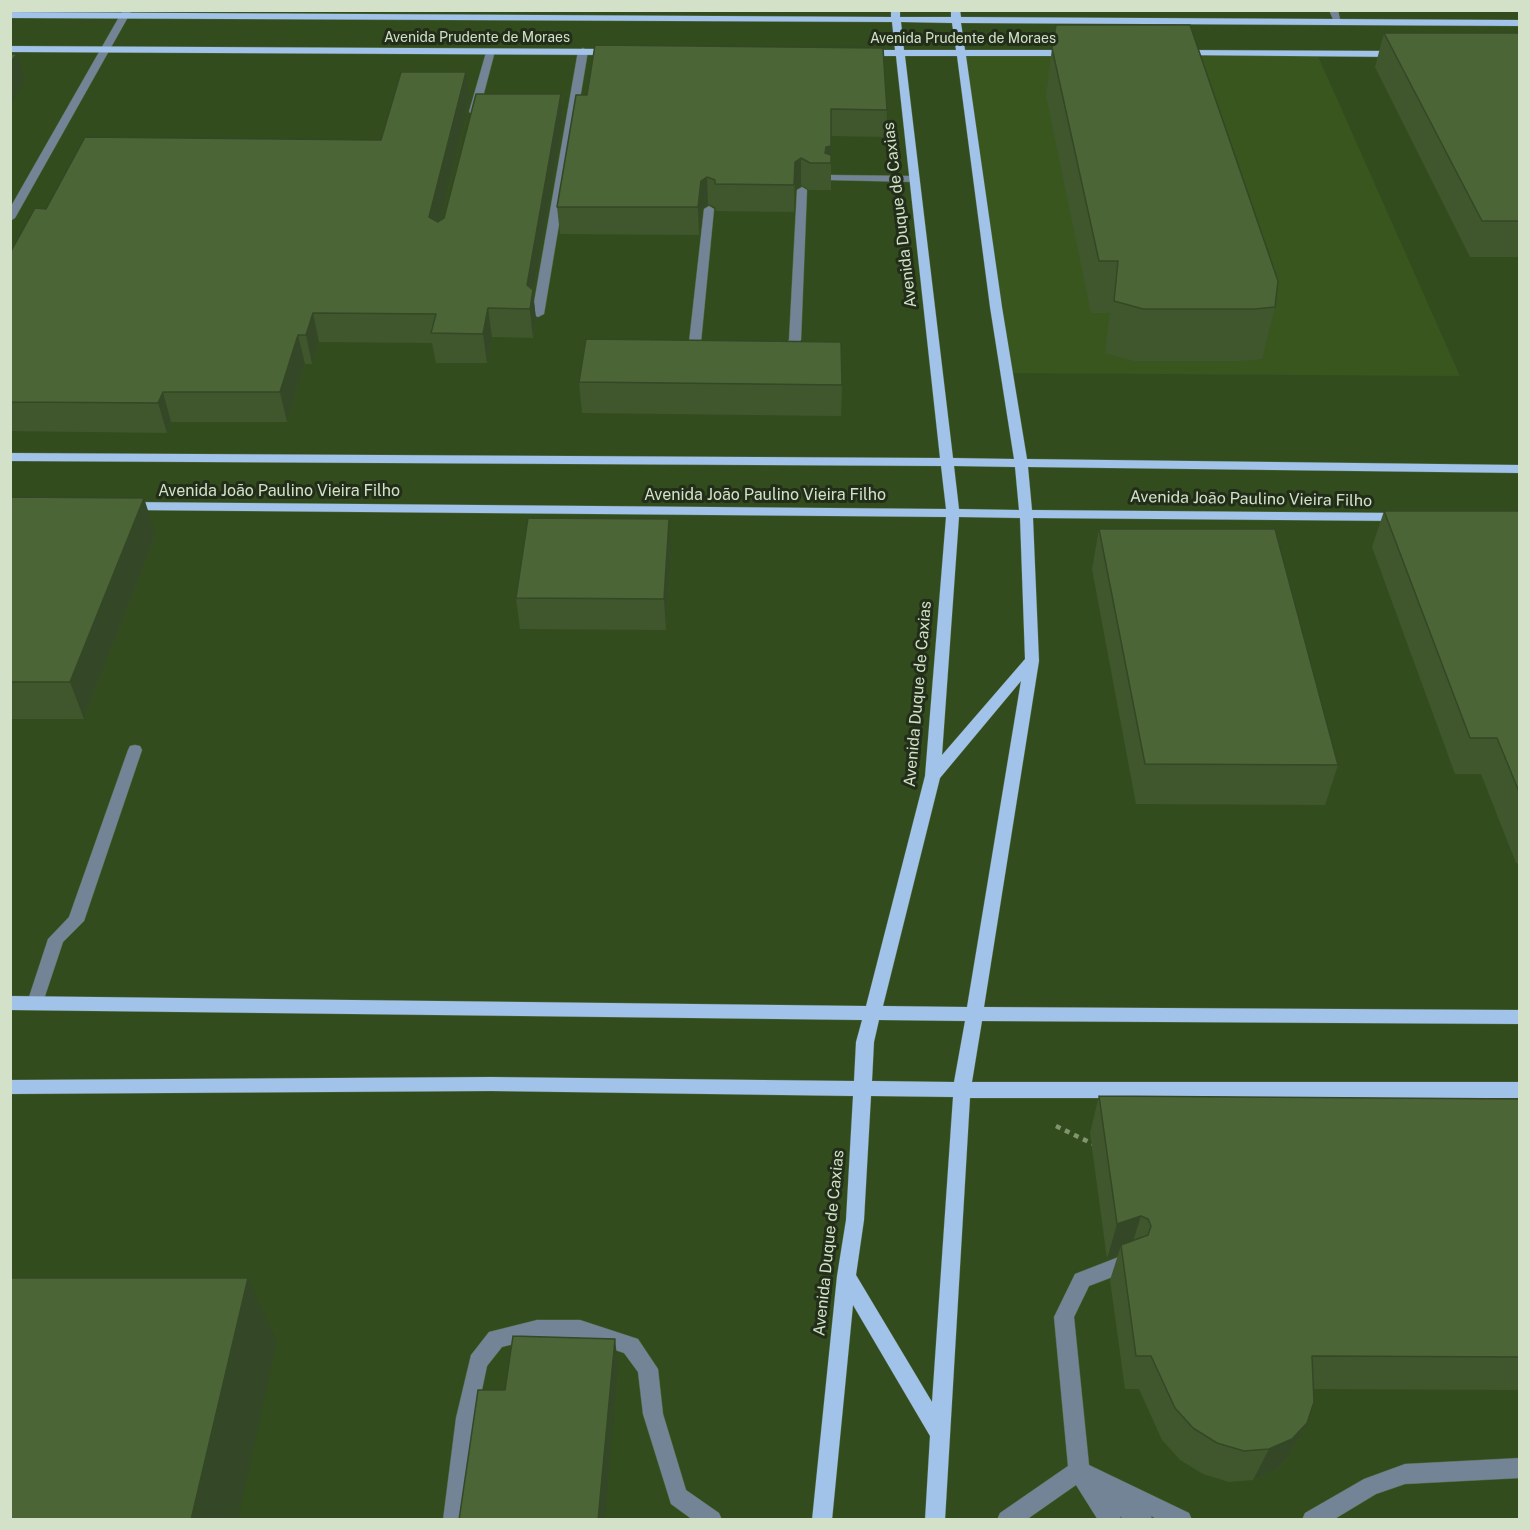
<!DOCTYPE html>
<meta charset="utf-8">
<style>
body{margin:0}
#map{position:relative;width:1530px;height:1530px;overflow:hidden;background:#334c1d;font-family:"Public Sans",sans-serif}
canvas{display:block}
.frame{position:absolute;inset:0;border:12px solid #d2e1c7;pointer-events:none}
</style>
<div id="map">
<canvas width="1530" height="1530"></canvas>
<div class="frame"></div>
</div>
<script>
const ctx = document.querySelector('canvas').getContext('2d');
ctx.lineJoin = 'round';
function fill(path, color) {
  ctx.fillStyle = color;
  ctx.fill(path, 'evenodd');
}
function toPath(rows) {
  const path = new Path2D();
  for (const r of rows) {
    path.moveTo(r[0], r[1]);
    for (let i = 2; i < r.length; i += 2) path.lineTo(r[i], r[i + 1]);
  }
  return path;
}
function trace(path, color, width, dash) {
  ctx.strokeStyle = color;
  ctx.lineWidth = width;
  ctx.lineCap = dash ? 'butt' : 'round';
  ctx.setLineDash(dash || []);
  ctx.stroke(path);
}
function write(font, color, halo, rows, align = 'center') {
  ctx.font = font + ' "Public Sans",sans-serif';
  ctx.lineWidth = 6;
  ctx.setLineDash([]);
  ctx.textBaseline = 'middle';
  ctx.strokeStyle = halo;
  ctx.fillStyle = color;
  for (const [text, x, y, turn = 0] of rows) {
    ctx.save();
    ctx.translate(x, y);
    ctx.rotate((+turn || 0) * Math.PI / 180);
    ctx.textAlign = isNaN(turn) ? turn : align;
    if (halo) ctx.strokeText(text, 0, 0);
    ctx.fillText(text, 0, 0);
    ctx.restore();
  }
}
fill(toPath([
 [960,53,1317,54,1460,376,1007,373]
]), '#39561f');
const minor = toPath([
 [123,10,132,10,15,218,10,221,10,208,123,10],
 [1329,10,1338,10,1341,24,1335,24,1329,10],
 [583,48,588,51,544,314,538,317,532,314,578,51,583,48],
 [487,49,495,51,479,112,474,115,469,112,487,49],
 [831,175,915,176,920,179,915,182,827,180,827,176,831,175],
 [802,187,807,190,801,340,794,348,777,352,773,350,773,346,786,343,789,340,797,190,802,187],
 [709,206,714,209,701,342,715,347,717,349,711,353,694,348,689,342,704,209,709,206],
 [135,745,140,746,142,750,84,921,63,942,41,1008,35,1010,29,1008,27,1003,48,939,69,917,128,750,130,746,135,745],
 [1129,1253,1136,1256,1138,1262,1136,1268,1089,1286,1074,1317,1089,1465,1189,1513,1192,1520,1158,1520,1151,1516,1152,1520,1124,1520,1120,1516,1121,1520,1098,1520,1076,1485,1026,1520,997,1520,1000,1513,1068,1466,1054,1317,1075,1274,1129,1253],
 [537,1320,580,1320,638,1339,658,1369,663,1414,686,1490,719,1513,722,1520,693,1520,671,1504,643,1414,638,1372,624,1353,580,1338,537,1338,502,1347,487,1366,476,1418,464,1520,443,1520,456,1418,471,1355,489,1332,537,1320],
 [1520,1458,1520,1478,1405,1484,1376,1494,1333,1520,1302,1520,1305,1513,1364,1479,1405,1464,1520,1458]
]);
const major = toPath([
 [891,10,900,10,900,17,951,17,951,10,960,10,961,17,1520,20,1520,26,961,23,965,50,1069,50,1074,53,1069,56,966,56,1002,307,1027,459,1520,465,1520,473,1028,467,1032,510,1402,513,1409,517,1402,521,1033,518,1039,661,984,1007,1520,1010,1520,1024,982,1021,972,1082,1520,1082,1520,1098,970,1098,945,1520,925,1520,930,1436,853,1305,832,1520,812,1520,837,1276,846,1220,853,1096,491,1091,10,1094,10,1080,491,1077,854,1081,856,1042,862,1020,10,1010,10,996,866,1006,925,776,946,517,127,510,121,506,127,502,946,509,941,466,10,461,10,453,940,458,896,56,862,56,857,53,862,50,895,50,892,22,10,18,10,12,891,17,891,10],
 [901,22,952,23,956,50,904,50,901,22],
 [905,56,957,56,990,307,1014,459,953,458,905,56],
 [954,466,1015,467,1019,510,959,509,954,466],
 [959,517,1020,518,1025,659,942,755,959,517],
 [1021,681,967,1007,883,1006,940,778,1021,681],
 [879,1020,965,1021,954,1082,872,1081,874,1042,879,1020],
 [871,1096,953,1097,932,1402,856,1275,864,1220,871,1096],
 [10,46,613,49,618,52,613,55,10,52,10,46],
 [1180,50,1399,51,1404,54,1399,57,1177,55,1175,53,1180,50]
]);
trace(minor, '#50673c', 1);
trace(major, '#50673c', 1);
trace(toPath([
 [1056,1126,1095,1145]
]), '#80946f', 4.5, [5, 5]);
fill(minor, '#748497');
fill(major, '#a1c3ea');
fill(toPath([
 [1384,33,1520,33,1520,257,1470,257,1375,67],
 [1052,48,1275,307,1262,359,1243,361,1134,361,1105,353,1110,313,1091,313,1046,96],
 [561,94,563,122,533,293,536,319,533,338,492,337,487,363,436,363,432,343,319,342,312,364,305,364,287,422,171,422,167,433,10,431,10,253,46,209,381,140,470,99,440,221,444,218],
 [576,95,887,110,886,137,831,136,831,190,809,190,801,185,795,190,794,212,716,211,715,207,708,204,702,209,699,235,560,234,557,207],
 [579,382,842,385,841,416,582,413],
 [10,497,156,535,84,719,10,719],
 [1384,511,1520,511,1520,864,1516,863,1481,774,1455,774,1372,547],
 [1099,529,1338,765,1325,805,1136,804,1092,569],
 [671,550,666,630,520,629,516,598],
 [1099,1096,1520,1099,1520,1390,1313,1389,1307,1423,1290,1455,1275,1470,1253,1480,1229,1482,1203,1474,1180,1460,1162,1440,1139,1389,1125,1389,1110,1280,1118,1255,1107,1259,1090,1133]
]), '#40572e');
fill(toPath([
 [17,54,25,81,10,105,10,63],
 [466,72,470,99,434,245,429,217],
 [561,94,563,122,533,293,536,319,533,338,527,285],
 [831,146,831,163,825,163,826,147],
 [801,158,801,185,795,190,794,212,795,162],
 [707,177,708,204,702,209,699,235,698,207,701,181],
 [488,308,492,337,487,363,483,334],
 [313,313,319,342,312,364,306,335],
 [298,335,305,364,287,422,280,392],
 [163,392,171,422,167,433,158,403],
 [144,498,156,535,84,719,70,682],
 [669,519,671,550,666,630,664,599],
 [1141,1216,1130,1251,1121,1245,1118,1255,1107,1259,1117,1224],
 [248,1278,277,1342,238,1520,191,1520],
 [615,1339,618,1365,605,1520,598,1520],
 [1307,1423,1290,1455,1275,1470,1253,1480,1269,1449]
]), '#344726');
const building = toPath([
 [1056,25,1190,25,1278,281,1275,307,1255,309,1143,309,1114,301,1118,261,1099,261,1052,48,1056,25],
 [1384,33,1520,33,1520,221,1482,221,1384,33],
 [595,45,883,48,887,110,831,109,831,146,826,147,825,153,831,155,831,163,810,163,801,158,795,162,794,185,715,184,715,180,707,177,701,181,698,207,557,207,576,95,587,95,595,45],
 [10,54,17,54,10,63,10,54],
 [401,72,466,72,429,217,438,222,444,218,476,94,561,94,527,285,533,290,530,309,488,308,483,334,431,333,436,314,313,313,306,335,298,335,280,392,163,392,158,403,10,402,10,253,35,208,46,209,85,137,381,140,401,72],
 [586,339,841,342,842,385,579,382,586,339],
 [10,497,144,498,70,682,10,682,10,497],
 [1384,511,1520,511,1520,794,1497,738,1470,738,1384,511],
 [528,518,669,519,664,599,516,598,528,518],
 [1099,529,1275,529,1338,765,1145,764,1099,529],
 [1099,1096,1520,1099,1520,1357,1312,1356,1314,1402,1307,1423,1292,1439,1269,1449,1244,1451,1217,1443,1193,1428,1175,1408,1151,1356,1136,1356,1121,1245,1148,1235,1151,1226,1148,1219,1141,1216,1117,1224,1099,1096],
 [10,1278,248,1278,191,1520,10,1520,10,1278],
 [513,1336,615,1339,598,1520,459,1520,478,1390,505,1390,513,1336]
]);
fill(building, '#4b6536');
trace(building, '#344726', 1.5);
write('14px', '#d2e1c7', '#222e1a', [
 ["Avenida Prudente de Moraes",477,38],
 ["Avenida Prudente de Moraes",963,39]
]);
write('16px', '#d2e1c7', '#222e1a', [
 ["Avenida Duque de Caxias",900,215,-97],
 ["Avenida João Paulino Vieira Filho",279,491],
 ["Avenida João Paulino Vieira Filho",765,495],
 ["Avenida João Paulino Vieira Filho",1251,499,1],
 ["Avenida Duque de Caxias",918,694,-85],
 ["Avenida Duque de Caxias",829,1243,-84]
]);
</script>
